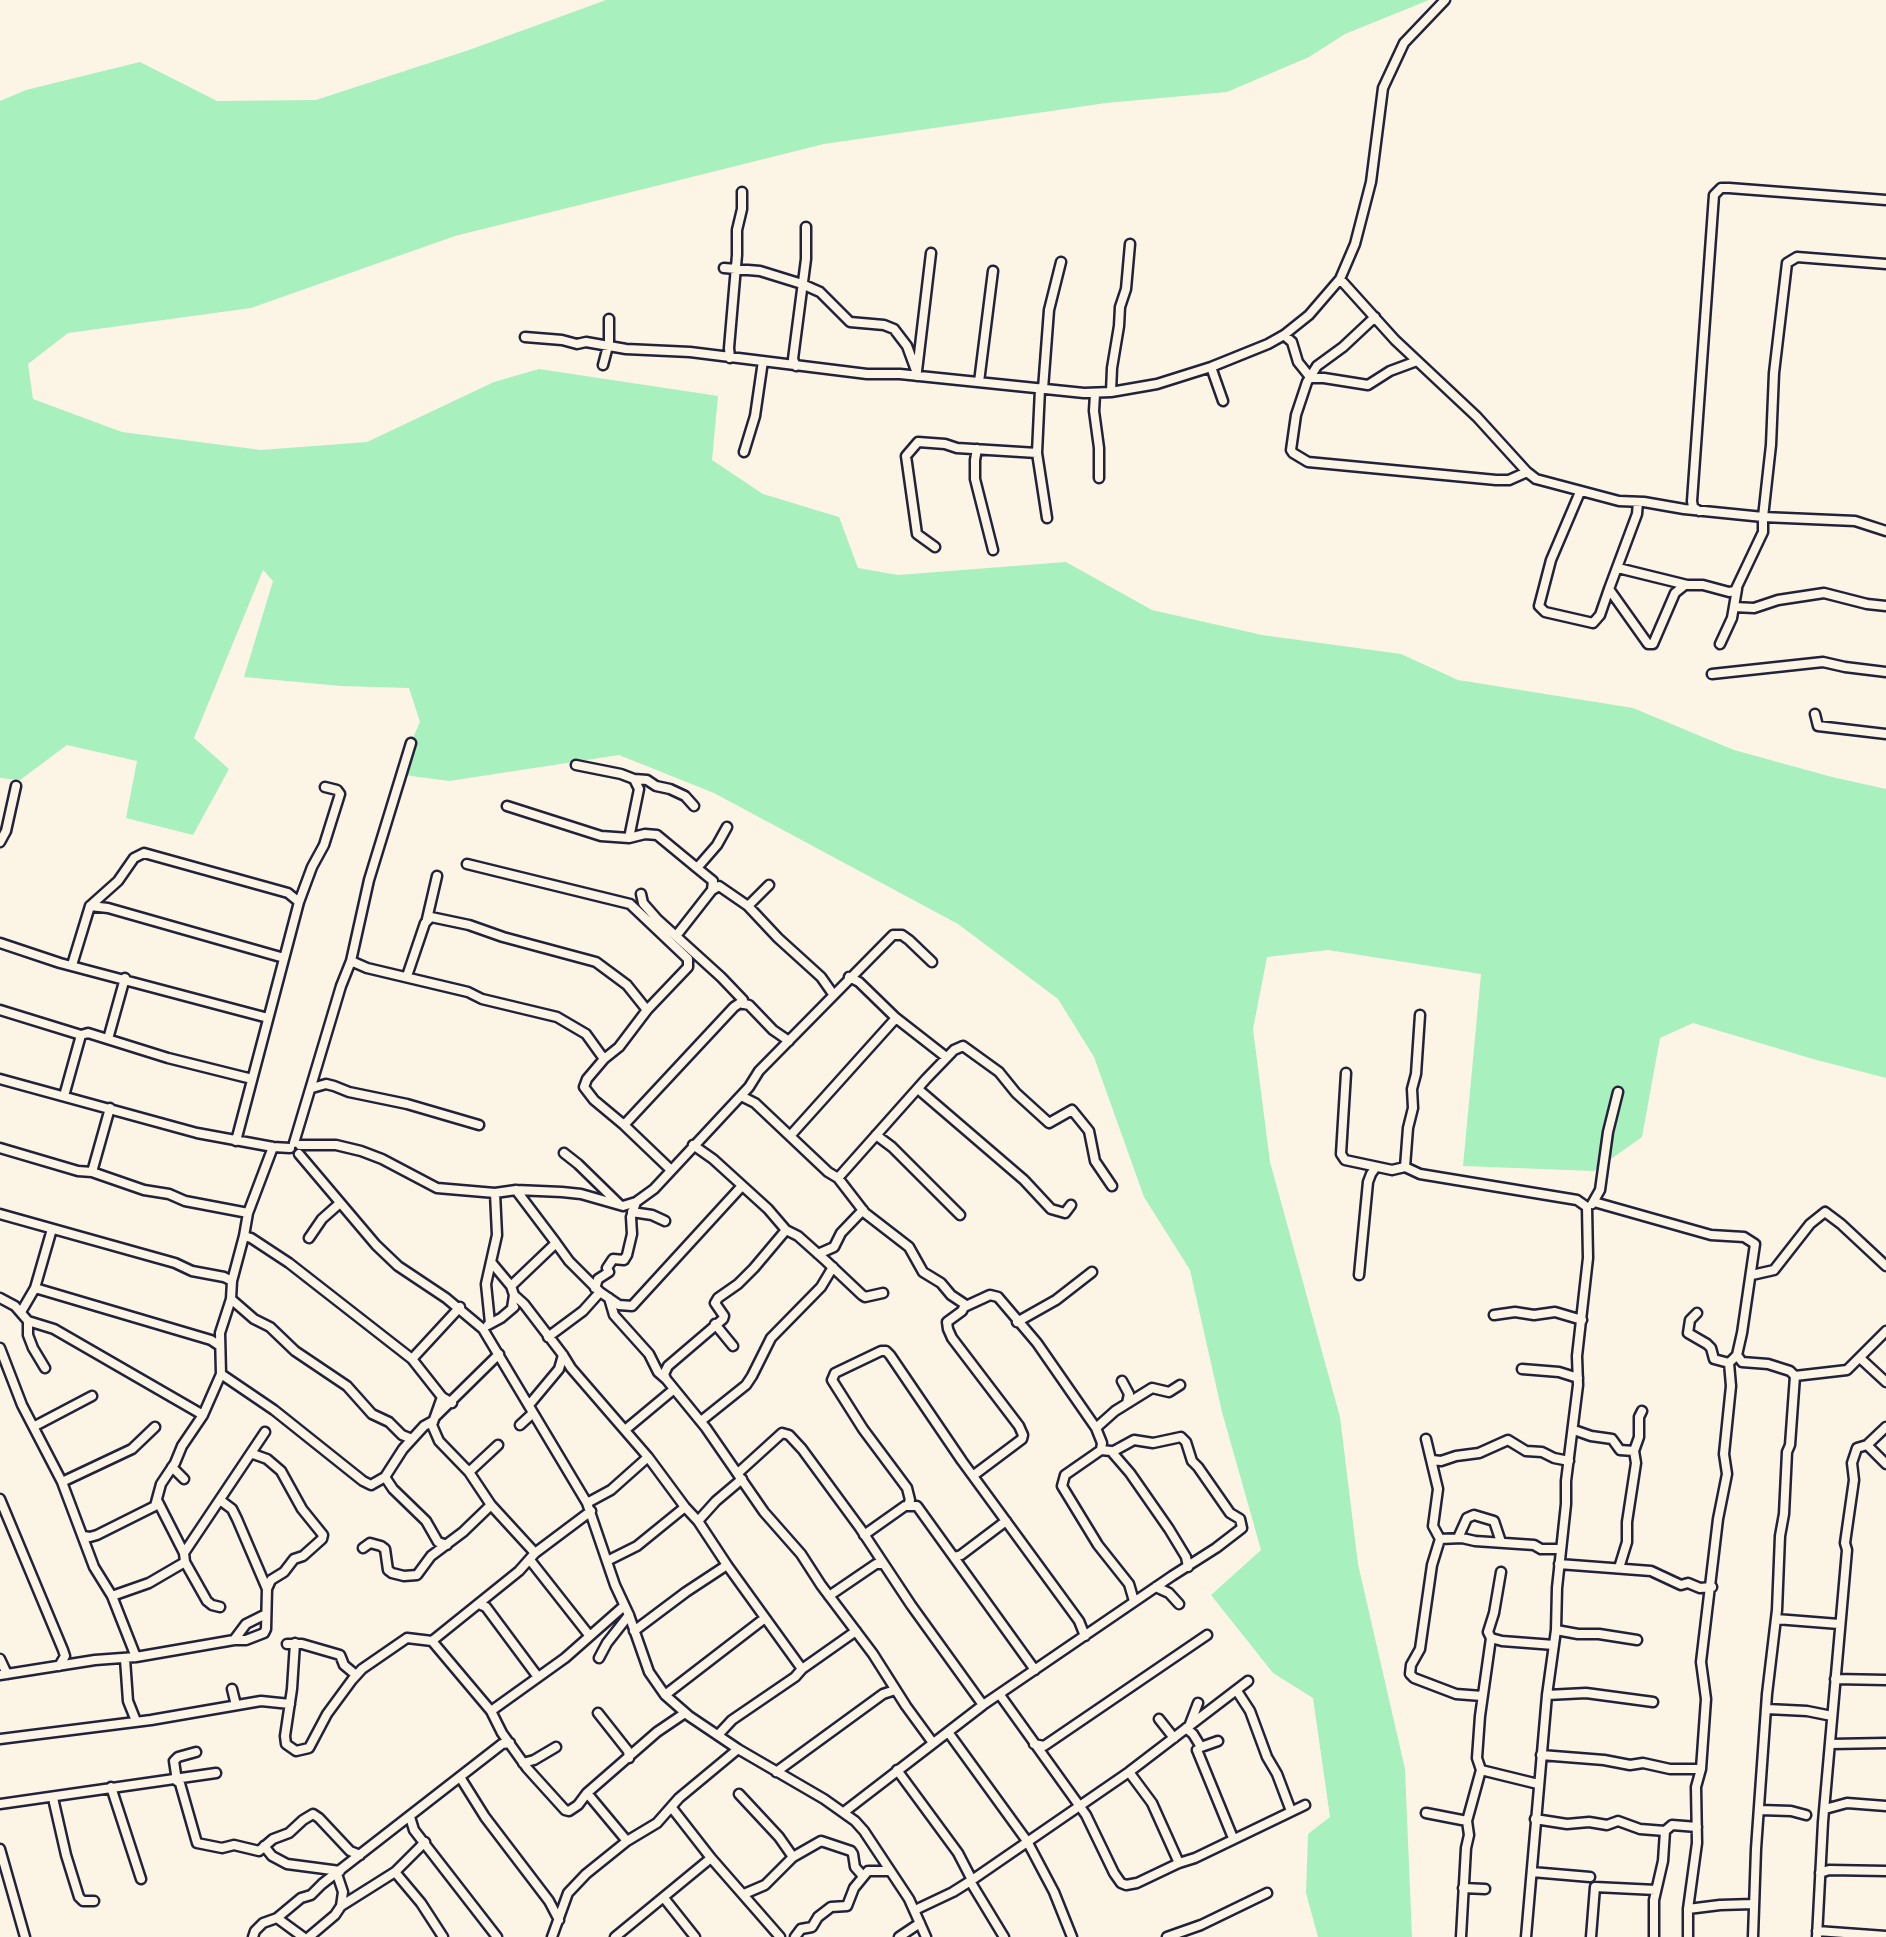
<!DOCTYPE html>
<style>
body{margin:0}
canvas{display:block;background:#fcf5e5}
</style>
<canvas width="1886" height="1937"></canvas>
<script>
const ctx = document.querySelector('canvas').getContext('2d');
ctx.lineJoin = 'round';
function fill(path, color) {
  ctx.fillStyle = color;
  ctx.fill(path, 'evenodd');
}
function toPath(rows) {
  const path = new Path2D();
  for (const r of rows) {
    path.moveTo(r[0], r[1]);
    for (let i = 2; i < r.length; i += 2) path.lineTo(r[i], r[i + 1]);
  }
  return path;
}
function trace(path, color, width, dash) {
  ctx.strokeStyle = color;
  ctx.lineWidth = width;
  ctx.lineCap = dash ? 'butt' : 'round';
  ctx.setLineDash(dash || []);
  ctx.stroke(path);
}
fill(toPath([
 [606,0,1429,0,1345,34,1309,57,1227,92,1106,103,824,144,455,236,251,308,68,333,28,364,33,399,122,432,261,450,367,442,494,382,539,369,718,396,712,460,763,494,839,517,858,568,898,575,1066,562,1152,610,1262,635,1401,654,1458,680,1633,708,1734,750,1832,777,1886,789,1886,1078,1813,1059,1693,1023,1660,1038,1642,1137,1594,1171,1463,1166,1481,974,1328,950,1267,957,1253,1029,1270,1162,1340,1417,1358,1564,1405,1769,1412,1937,1318,1937,1306,1893,1308,1834,1330,1817,1313,1698,1273,1673,1211,1595,1261,1550,1222,1412,1190,1270,1144,1197,1094,1057,1058,999,958,924,714,793,619,755,449,781,397,774,420,722,409,688,341,686,244,677,273,581,263,570,194,738,229,769,193,835,126,818,137,761,67,745,20,780,0,778,0,101,26,90,140,62,217,101,316,100,469,50]
]), '#a8f0bd');
const minor = toPath([
 [724,268,760,271,802,284,820,292,850,322,884,325,894,329,907,346,918,376],
 [1340,279,1395,340,1477,417,1527,472,1536,479,1619,501,1644,502,1684,509,1763,517,1855,521,1886,531],
 [1375,317,1343,347,1317,366,1307,382,1296,415,1291,450,1293,453,1308,462,1496,480,1509,480,1527,472],
 [609,319,609,347],
 [1284,335,1292,342,1298,362,1310,377],
 [525,337,562,340,577,344,586,342,626,349,690,352,867,374,900,374,1084,393,1111,392,1157,384,1211,367,1268,344,1284,335,1309,315,1340,279,1355,244,1371,182,1383,88,1404,43,1445,0],
 [730,358,729,348,737,255,737,230,742,209,742,192],
 [603,365,608,346],
 [796,366,793,359,806,259,806,227],
 [1211,367,1223,401],
 [917,371,931,253],
 [1310,378,1324,378,1368,385,1390,371,1417,361],
 [979,382,993,271],
 [1043,389,1049,310,1061,262],
 [1111,392,1112,368,1119,326,1120,307,1126,289,1130,244],
 [1095,394,1094,411,1099,448,1099,478],
 [977,449,975,460,975,479,993,550],
 [744,452,755,416,763,361],
 [1037,453,1047,518],
 [1580,492,1551,560,1539,606,1545,612,1593,623,1600,615,1609,589],
 [1638,502,1637,514,1609,589,1648,644,1653,644,1675,593,1685,585],
 [1699,511,1693,507,1692,501,1714,195,1721,188,1729,188,1886,200],
 [1763,517,1771,445,1774,373,1787,263,1797,257,1886,264],
 [935,547,917,534,906,456,918,442,945,444,957,448,1037,453,1040,389],
 [1618,568,1687,585,1703,585,1729,592,1735,591,1763,532,1763,517],
 [1734,607,1754,608,1778,600,1824,593,1867,604,1886,606],
 [1720,644,1732,618,1737,589],
 [1712,674,1823,662,1845,667,1886,672],
 [1815,714,1818,726,1886,734],
 [576,765,621,774,634,779,639,789,629,838],
 [634,779,647,780,656,786,670,789,685,796,694,806],
 [507,806,601,836,629,838,645,834,657,835,697,868],
 [0,842,6,831,16,786],
 [467,864,630,904,688,959,688,967,647,1010,619,1047,604,1059,587,1079,584,1087,594,1100,624,1125,671,1170],
 [712,890,713,881,697,868,717,845,727,827],
 [641,894,643,903,657,919,721,977,743,1000,743,1004],
 [299,902,312,867,324,845,340,794,337,790,325,787],
 [90,906,108,908,284,958],
 [748,906,769,885],
 [427,919,437,876],
 [676,936,712,890,719,886,748,906,778,938,821,977,833,994],
 [0,943,60,963,268,1018],
 [351,961,369,880,411,743],
 [72,965,90,906,118,881,134,858,144,853,288,893,299,902,236,1141],
 [407,976,425,923,431,917,469,925,503,937,596,962,627,985,647,1010],
 [849,977,859,982,896,1018,946,1057],
 [0,1010,81,1035,88,1033,168,1058,252,1079],
 [108,1039,125,978],
 [1346,1073,1341,1154,1345,1160,1392,1170,1405,1167,1420,1174,1577,1200,1587,1207],
 [0,1079,197,1133,273,1147,290,1148],
 [312,1088,326,1084,334,1086,349,1092,407,1104,479,1125],
 [918,1089,1024,1180,1051,1209,1065,1213,1071,1205],
 [64,1096,81,1035],
 [741,1096,755,1103,828,1172,838,1178,865,1213,909,1247,923,1272,941,1283,951,1295,966,1305],
 [624,1125,734,1007,740,1003,749,1005,773,1030,789,1041],
 [876,1135,892,1147,960,1215],
 [790,1136,896,1018],
 [294,1143,341,986,351,961,367,968,468,992,482,999,557,1017,586,1034,604,1059],
 [300,1145,336,1145,361,1151,382,1159,437,1188,495,1193,516,1190,562,1192,581,1194,623,1206,636,1202,654,1189,749,1087,759,1071,893,935,902,935,909,940,932,962],
 [693,1145,713,1159,768,1209,786,1230,798,1236,826,1261,862,1295,865,1297,883,1293],
 [273,1147,248,1213,244,1236,251,1238,289,1263,412,1359,442,1397,452,1403],
 [0,1148,78,1171,92,1172,144,1190,169,1194,185,1201,248,1213],
 [564,1153,578,1164,620,1205],
 [299,1154,376,1245,398,1266,446,1298,483,1329,587,1503,615,1585,629,1615,649,1672,665,1695,689,1716,738,1749,824,1799,855,1821,864,1831,909,1899,926,1937],
 [1405,1167,1408,1128,1413,1108,1412,1089,1416,1074,1420,1015],
 [92,1172,110,1108],
 [838,1178,926,1079,954,1050,963,1046,999,1072,1016,1093,1049,1123,1072,1110,1089,1131,1095,1161,1112,1186],
 [1594,1202,1711,1235,1744,1237,1755,1244,1742,1333,1737,1355,1729,1363,1731,1386,1724,1454,1727,1474,1718,1519,1701,1662,1706,1699,1701,1769,1696,1787,1697,1843,1688,1909,1688,1937],
 [1592,1204,1600,1190,1608,1132,1618,1092],
 [632,1212,652,1215,665,1221],
 [0,1214,175,1263,192,1271,224,1277,232,1281,231,1299,220,1333,221,1374,203,1415,182,1446,175,1463,161,1484,155,1506,97,1535,90,1537,83,1536],
 [786,1230,754,1268,738,1284,718,1298,715,1303,724,1316,723,1319,668,1366,664,1374,666,1379,706,1428,764,1512,801,1554,821,1585,873,1654,906,1706,933,1743],
 [309,1238,322,1219,340,1203],
 [556,1243,569,1261,600,1292,619,1305,632,1306,741,1187],
 [818,1254,834,1247,841,1233,863,1210],
 [491,1262,511,1286,514,1295,512,1308],
 [1359,1275,1368,1182,1371,1174,1376,1167],
 [1752,1275,1774,1270,1810,1224,1825,1212,1841,1224,1886,1266],
 [232,1281,244,1236],
 [511,1286,556,1243,516,1190],
 [35,1288,211,1340,220,1346],
 [595,1288,598,1279,609,1272,607,1268,613,1259,624,1260,627,1255,632,1234,631,1217,636,1202],
 [514,1295,524,1304,563,1355,571,1368,648,1457,685,1507,698,1521,727,1565,802,1669,795,1677,732,1720,718,1735],
 [0,1298,15,1306,28,1321,54,1329,203,1415],
 [609,1298,614,1315,649,1354,658,1372,666,1379],
 [231,1299,254,1319,270,1327,295,1351,347,1386,372,1414,389,1422,402,1435,412,1439],
 [21,1312,35,1288,52,1229],
 [1697,1313,1690,1320,1688,1333,1707,1344,1711,1348,1714,1359,1729,1363],
 [1494,1315,1515,1312,1534,1315,1555,1312,1582,1320],
 [28,1321,28,1335,33,1348,45,1368],
 [1017,1322,1056,1300,1092,1272],
 [490,1323,486,1284,497,1235,495,1193],
 [715,1324,733,1346],
 [488,1325,501,1318,514,1307],
 [548,1337,583,1311,600,1292],
 [0,1348,22,1405,62,1482,94,1567,112,1596,136,1657],
 [1737,1355,1742,1362,1768,1364,1790,1371,1795,1376,1847,1370,1886,1331],
 [1860,1358,1886,1382],
 [412,1359,460,1307],
 [1522,1369,1559,1372,1578,1378],
 [221,1374,274,1410,363,1481,371,1485,385,1477,403,1449,424,1426,433,1421],
 [1122,1381,1129,1394,1127,1403],
 [442,1397,432,1425,439,1441,469,1472,491,1505,535,1553],
 [529,1405,559,1369,563,1355],
 [436,1416,499,1354],
 [701,1421,746,1385,752,1376,771,1338,821,1287,833,1267],
 [520,1425,533,1413],
 [35,1426,92,1396],
 [1096,1428,1115,1411,1152,1388,1169,1392,1180,1385],
 [625,1430,673,1390],
 [1574,1430,1591,1436,1612,1439,1620,1450,1634,1451],
 [1426,1439,1438,1489,1433,1526,1440,1539],
 [1867,1445,1886,1464],
 [253,1454,267,1459,281,1471,302,1509,323,1535,322,1539,303,1556,294,1559,284,1572,271,1580,267,1589],
 [1432,1460,1441,1461,1456,1456,1479,1453,1508,1440,1526,1451,1542,1452,1554,1458,1569,1461],
 [172,1467,184,1479],
 [469,1472,498,1445],
 [738,1473,782,1433,789,1435,802,1449,860,1528,911,1605,983,1705],
 [974,1475,1022,1439,1023,1435,1019,1426,952,1338,948,1329,947,1322,962,1311,964,1307,990,1295,998,1297,1037,1343,1096,1428,1102,1443,1101,1450],
 [385,1477,393,1489,426,1521,438,1542,447,1545],
 [62,1482,132,1449,155,1427],
 [0,1499,63,1650,65,1656,59,1666],
 [157,1500,184,1553,185,1562,207,1601,212,1605,220,1607],
 [587,1503,611,1490,648,1457],
 [908,1505,910,1500,907,1488,863,1429,832,1380,835,1373,881,1351,886,1351,890,1355,962,1461,1079,1621,1085,1636],
 [698,1521,716,1501,742,1479],
 [864,1535,905,1506,917,1506,1035,1670],
 [1458,1538,1467,1518,1474,1515,1494,1521,1501,1542],
 [1440,1539,1432,1565,1420,1649,1411,1665,1410,1674,1414,1678,1456,1694,1482,1696],
 [1440,1539,1462,1538,1475,1541,1534,1545,1541,1549,1561,1549],
 [363,1548,370,1543,381,1546,385,1549,388,1570,392,1573,404,1576,417,1575,431,1556,463,1532,491,1505],
 [184,1553,265,1432],
 [954,1557,961,1555,1006,1521],
 [530,1560,589,1635],
 [607,1561,637,1546,685,1507],
 [1559,1564,1651,1571,1681,1585,1688,1583,1700,1588,1712,1587],
 [1619,1568,1627,1542,1627,1522,1636,1463,1634,1451,1639,1437,1639,1417,1642,1411],
 [1156,1587,1169,1593,1179,1604],
 [112,1596,149,1583,185,1562],
 [829,1596,876,1564,883,1564],
 [1134,1601,1129,1584,1098,1545,1062,1486,1065,1475,1101,1450,1111,1451,1130,1473,1169,1529,1186,1557,1188,1567],
 [479,1604,486,1607,538,1677],
 [1776,1619,1839,1624],
 [1556,1630,1578,1634,1599,1634,1637,1640],
 [634,1631,686,1592,727,1565],
 [1491,1638,1502,1641,1554,1645],
 [234,1640,246,1624,266,1614],
 [432,1641,519,1571,535,1553,591,1511],
 [295,1643,292,1689,285,1736,286,1744,296,1751,309,1748,327,1714,352,1680,362,1669,407,1638,432,1641,491,1711,502,1733,527,1768,565,1810,569,1811,578,1805,587,1793,657,1732,685,1713],
 [287,1644,302,1644,340,1655,344,1665,356,1675],
 [599,1658,607,1643,629,1615],
 [0,1659,7,1674],
 [125,1659,128,1701,136,1721],
 [802,1669,856,1631],
 [0,1675,95,1660,136,1657,234,1640,246,1640,264,1633,266,1629,267,1589,237,1519,232,1509,220,1500],
 [1835,1679,1886,1680],
 [232,1689,236,1705],
 [1237,1691,1250,1711,1267,1757,1277,1774,1291,1811],
 [665,1695,765,1618],
 [1000,1695,1086,1815,1114,1873,1121,1883,1126,1885,1137,1883,1179,1863,1195,1858,1305,1805],
 [1547,1695,1586,1693,1653,1702],
 [1767,1709,1807,1711,1832,1716],
 [491,1711,565,1658,624,1606],
 [598,1713,628,1751,629,1758],
 [1159,1719,1174,1738],
 [1190,1724,1198,1703],
 [1186,1728,1193,1734,1201,1747,1218,1741],
 [948,1732,1027,1841,1054,1892,1072,1937],
 [0,1739,151,1720,261,1701,290,1704],
 [1034,1744,1044,1746,1207,1635],
 [1831,1744,1886,1743],
 [1197,1750,1233,1838],
 [1541,1755,1604,1760,1630,1765,1643,1763,1670,1769,1701,1769],
 [523,1763,534,1760,556,1747],
 [897,1770,958,1853,972,1880],
 [1481,1770,1538,1784],
 [776,1772,883,1694,895,1690],
 [1129,1772,1152,1803,1179,1863],
 [460,1777,485,1817,549,1901,559,1920],
 [179,1780,197,1843,222,1848,234,1845,259,1851,273,1839,289,1833,303,1820,313,1814,319,1818,350,1851,360,1855],
 [177,1781,174,1761,178,1757,196,1752],
 [111,1787,141,1879],
 [587,1793,627,1841],
 [739,1794,779,1837,793,1857],
 [53,1798,66,1855,79,1897,83,1901,94,1901],
 [0,1804,216,1773],
 [672,1808,711,1858,780,1937],
 [1825,1809,1847,1803,1886,1806],
 [1760,1810,1791,1811,1806,1815],
 [844,1812,983,1705,1172,1576,1216,1548,1242,1528,1240,1519,1230,1513,1198,1467,1192,1461,1186,1442,1181,1437,1153,1443,1134,1440,1112,1452],
 [1426,1813,1467,1821],
 [410,1817,414,1830,497,1937],
 [1535,1819,1567,1824,1589,1822,1607,1825,1618,1821,1640,1829,1665,1831,1672,1825,1697,1827],
 [264,1846,272,1856,287,1864,340,1871],
 [0,1849,25,1937],
 [395,1872,421,1903,443,1937],
 [1532,1872,1590,1877],
 [1820,1873,1829,1870,1886,1871],
 [337,1874,343,1892,341,1906],
 [970,1881,1004,1937],
 [1463,1888,1485,1889],
 [744,1894,765,1885,793,1857,821,1841,851,1851,853,1854,855,1867,863,1876],
 [664,1898,695,1937],
 [1688,1909,1720,1905,1753,1904],
 [915,1910,953,1892,972,1880,1129,1772,1248,1681],
 [277,1918,303,1937],
 [1817,1931,1886,1936],
 [253,1937,255,1931,263,1923,277,1918,301,1898,311,1895,322,1884,502,1744,510,1743],
 [309,1937,335,1915,341,1906,395,1872,425,1842],
 [552,1937,568,1893,586,1874,627,1841,657,1823,679,1798,738,1749],
 [615,1937,711,1858],
 [795,1937,801,1929,812,1927,818,1917,831,1907,847,1906,854,1888,868,1871,888,1871],
 [899,1937,920,1923],
 [1167,1937,1201,1925,1267,1893],
 [1461,1937,1466,1848,1469,1835,1467,1821,1481,1770,1477,1758,1480,1716,1491,1638,1488,1632,1494,1613,1501,1572],
 [1526,1937,1547,1695,1556,1630,1557,1588,1566,1504,1566,1481,1578,1385,1577,1356,1588,1258,1587,1207],
 [1591,1937,1595,1887,1656,1890],
 [1654,1937,1654,1900,1663,1861,1665,1831],
 [1753,1937,1756,1849,1767,1694,1777,1610,1780,1536,1784,1514,1787,1452,1790,1445,1795,1376],
 [1817,1937,1823,1822,1847,1550,1845,1543,1854,1480,1852,1463,1857,1448,1867,1445,1886,1427]
]);
trace(minor, '#22223b', 13);
trace(minor, '#fcf5e5', 8);
</script>
